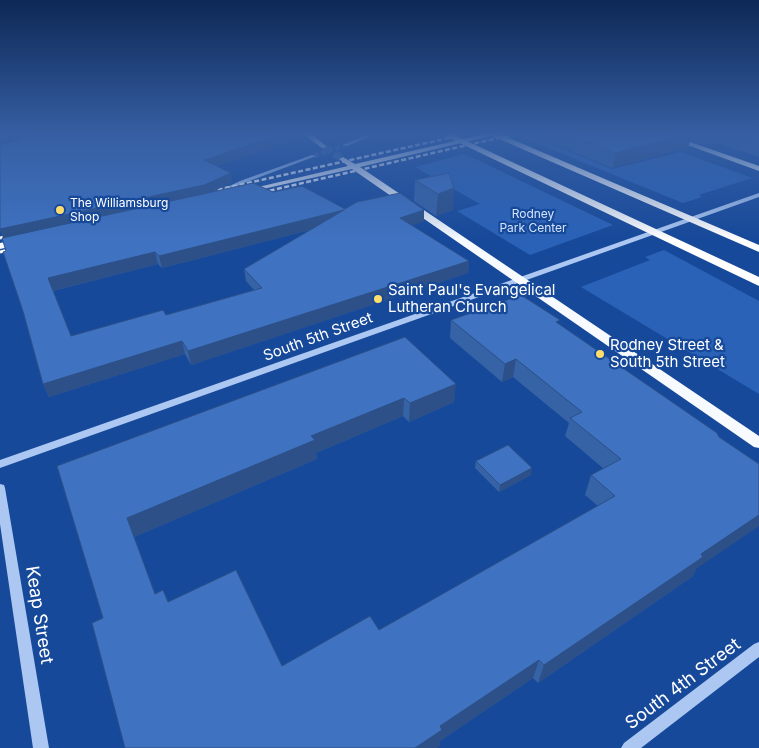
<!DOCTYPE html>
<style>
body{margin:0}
canvas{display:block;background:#17499a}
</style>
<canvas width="759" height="748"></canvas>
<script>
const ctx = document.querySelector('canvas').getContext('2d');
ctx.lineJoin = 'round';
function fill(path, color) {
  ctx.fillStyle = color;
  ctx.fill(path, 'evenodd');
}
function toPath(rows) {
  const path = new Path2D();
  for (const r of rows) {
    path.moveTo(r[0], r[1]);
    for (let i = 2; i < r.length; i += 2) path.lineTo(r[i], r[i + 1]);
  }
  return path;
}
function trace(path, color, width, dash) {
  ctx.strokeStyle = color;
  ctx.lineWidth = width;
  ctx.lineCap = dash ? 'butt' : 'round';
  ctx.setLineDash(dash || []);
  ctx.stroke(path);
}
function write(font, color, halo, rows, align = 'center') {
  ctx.font = font + ' Inter,sans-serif';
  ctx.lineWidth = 4.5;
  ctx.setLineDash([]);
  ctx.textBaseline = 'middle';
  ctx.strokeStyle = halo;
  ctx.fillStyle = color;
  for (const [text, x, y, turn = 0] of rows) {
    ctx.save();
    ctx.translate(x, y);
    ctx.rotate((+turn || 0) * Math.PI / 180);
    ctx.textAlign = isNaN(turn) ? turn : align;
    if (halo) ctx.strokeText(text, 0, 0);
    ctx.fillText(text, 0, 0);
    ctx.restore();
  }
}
fill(toPath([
 [536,138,612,169,681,152,752,178,699,195,702,197,683,203,528,140],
 [464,154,467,155,613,225,530,255,457,211,480,204,415,167],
 [664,250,759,301,759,394,581,287,650,260,645,257]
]), '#2a62b8');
trace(toPath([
 [314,156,345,145]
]), '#3a64a9', 5, [5, 2.5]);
trace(toPath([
 [324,147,343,159]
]), '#3a64a9', 8, [8, 4]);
fill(toPath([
 [367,135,374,135,347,146,343,145,367,135],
 [312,155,316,156,244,183,220,194,215,193,240,181,312,155],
 [759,193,759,197,0,468,0,460,759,193],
 [0,484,4,485,5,488,49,748,33,748,0,524,0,484],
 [759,642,759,657,641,748,621,748,624,743,754,644,759,642]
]), '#acc8f2');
fill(toPath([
 [305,135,313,135,327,147,322,148,305,135],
 [481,135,495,135,360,167,759,436,759,448,754,447,352,169,245,193,241,191,348,166,339,159,343,157,355,164,481,135],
 [660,135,670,135,759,166,759,171,660,135],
 [21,239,24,240,24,244,0,249,0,243,21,239]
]), '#f7faff');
fill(toPath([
 [443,135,454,135,759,277,759,286,443,135],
 [490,135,502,135,759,245,759,252,490,135]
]), '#fff');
trace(toPath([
 [203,193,462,135],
 [255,194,511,135]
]), '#fff', 2.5, [5, 2.5]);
trace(toPath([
 [0,238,18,234],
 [0,252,19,248]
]), '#fff', 3, [7, 3]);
fill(toPath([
 [537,135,759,135,759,157,718,143,701,144,690,140,688,147,612,168,540,138,540,137],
 [304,137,216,166,232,182,214,191,273,192,345,209,424,210,424,221,411,225,469,261,468,273,191,365,185,354,49,397,43,384,6,251,3,237,0,230],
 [310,230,244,269,246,281,254,290,166,315,71,336,53,291,158,264,162,268],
 [449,173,453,210,436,216,414,201,415,180],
 [451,320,559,324,696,569,693,576,538,683,533,678,440,741,440,746,103,618,57,466,405,337,454,402,409,422,403,416,316,453,317,459,134,537,155,594,282,666,379,630,598,506,585,495,591,475,604,469,565,436,569,423,513,377,502,382,450,338],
 [476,461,531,475,499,492,475,468]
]), '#3662a6');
fill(toPath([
 [12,135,47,135,0,148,0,139],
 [280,135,304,135,304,137,206,169,204,160],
 [682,135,692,135,688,147,612,168,616,153],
 [231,173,232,182,206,195,4,240,0,229],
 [454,188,453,210,436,216,438,194],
 [344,210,345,221,162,268,159,256],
 [424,210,424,221,400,230,400,218],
 [155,252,158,264,52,291,48,278],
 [469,261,468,273,191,365,188,351],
 [182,341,185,354,49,397,43,384],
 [516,359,513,377,502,382,505,364],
 [456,384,454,402,409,422,410,403],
 [404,398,403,416,316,453,317,459,134,537,162,613,127,518,311,436],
 [532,468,531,475,499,492,500,485],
 [759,515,759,526,696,569,693,576,538,683,544,665,701,554],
 [539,660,533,678,440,741,440,746,437,748,415,748,440,726]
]), '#2c5087');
const building = toPath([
 [0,135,12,135,0,139,0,135],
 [36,135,280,135,204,160,231,173,204,185,0,229,0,145,36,135],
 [571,135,682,135,616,153,571,135],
 [743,135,759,135,759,141,743,135],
 [449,173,454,188,438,194,415,180,449,173],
 [253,183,273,192,302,186,345,209,357,202,400,193,424,210,400,218,469,261,188,351,182,341,43,384,23,311,3,252,6,251,2,238,253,183],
 [344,210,244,269,262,288,166,315,163,310,71,336,48,278,155,252,159,256,344,210],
 [521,295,560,320,556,322,717,433,719,437,759,464,759,515,701,554,703,557,544,665,539,660,440,726,442,730,415,748,125,748,92,623,103,618,57,466,405,337,456,384,410,403,404,398,311,436,315,440,127,518,155,594,163,590,168,602,236,570,282,666,370,616,379,630,615,496,591,475,621,459,570,418,582,412,516,359,505,364,451,320,521,295],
 [508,445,532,468,500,485,476,461,508,445]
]);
fill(building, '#3f72c1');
trace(building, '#2c5087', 1);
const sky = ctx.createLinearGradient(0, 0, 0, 240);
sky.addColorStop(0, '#0d2855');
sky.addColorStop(0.56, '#365fa3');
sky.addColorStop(1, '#365fa300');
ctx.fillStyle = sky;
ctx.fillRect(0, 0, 759, 240);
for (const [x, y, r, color] of [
 [60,210,5,"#ffdd6d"],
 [378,299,5,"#ffdd6d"],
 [600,354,5,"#ffdd6d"]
]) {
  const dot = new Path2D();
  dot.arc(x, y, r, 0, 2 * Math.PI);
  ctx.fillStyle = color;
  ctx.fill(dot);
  trace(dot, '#17499a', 2);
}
write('12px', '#fff', '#17499a', [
 ["The Williamsburg",70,203],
 ["Shop",70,217]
], 'left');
write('12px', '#d4e4fc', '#17499a', [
 ["Rodney",533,214],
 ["Park Center",533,228]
]);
write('15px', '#fff', '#17499a', [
 ["Saint Paul's Evangelical",388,290],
 ["Lutheran Church",388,307],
 ["Rodney Street &",610,345],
 ["South 5th Street",610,362]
], 'left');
write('15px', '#fff', '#17499a', [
 ["South 5th Street",318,337,-20]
]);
write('18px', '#fff', '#17499a', [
 ["Keap Street",39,615,81],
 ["South 4th Street",683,684,-37]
]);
</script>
